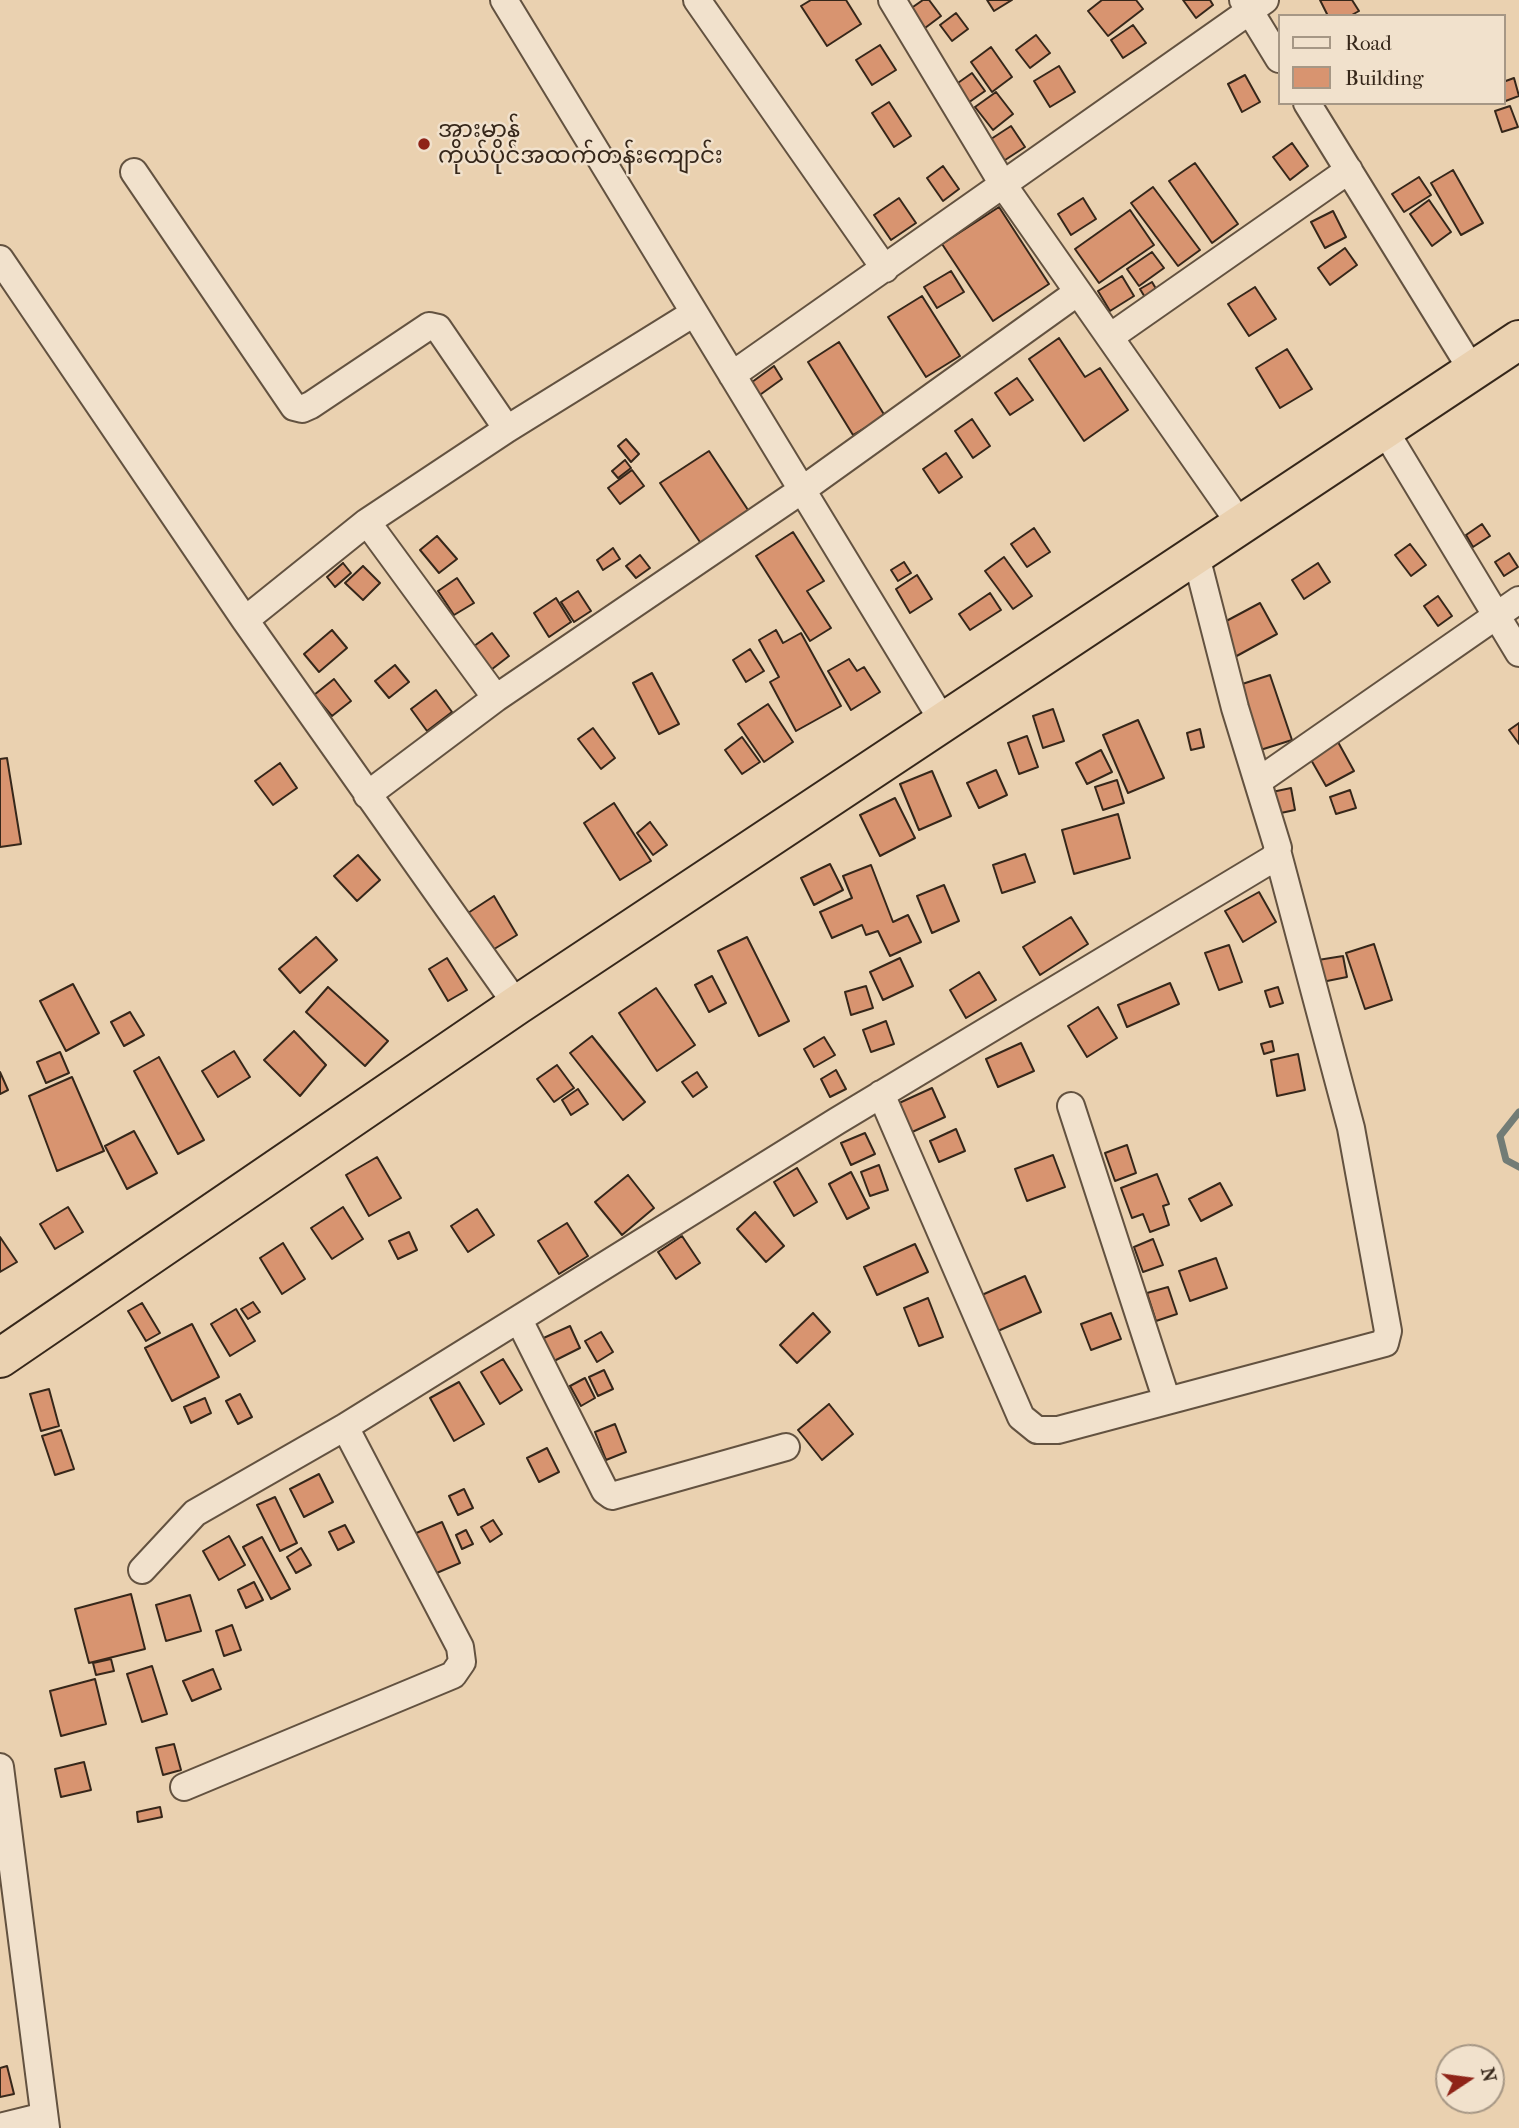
<!DOCTYPE html>
<meta charset="utf-8">
<style>
body{margin:0}
#map{position:relative;width:1519px;height:2128px;overflow:hidden;background:#ead1b0;font-family:"IM FELL French Canon",serif}
canvas{display:block}
.legend{position:absolute;left:1278px;top:14px;width:228px;height:91px;box-sizing:border-box;background:#f1e1cc;border:2px solid #a69785;margin:0;padding:9px 12px;list-style:none;font-size:21px;color:#36271a}
.legend li{display:flex;align-items:center;gap:14px;height:35px}
.legend b{width:35px;border:2px solid #a69785}
.north{position:absolute;left:1435px;top:2044px;width:70px;height:70px;box-sizing:border-box;background:#f1e1cc;border:2px solid #a69785;border-radius:50%;rotate:77deg;font-size:19px;font-weight:700;line-height:28px;text-align:center;color:#36271a}
.north::after{content:'';display:block;margin:auto;width:24px;height:32px;background:#8f2418;clip-path:polygon(50% 0,100% 100%,50% 72%,0 100%)}
</style>
<div id="map">
<canvas width="1519" height="2128"></canvas>
<ul class="legend">
<li><b style="height:9px;background:#f1e1cc"></b>Road</li>
<li><b style="height:19px;background:#d89470"></b>Building</li>
</ul>
<div class="north">N</div>
</div>
<script>
const ctx = document.querySelector('canvas').getContext('2d');
ctx.lineJoin = 'round';
function toPath(rows) {
  const path = new Path2D();
  for (const r of rows) {
    path.moveTo(r[0], r[1]);
    for (let i = 2; i < r.length; i += 2) path.lineTo(r[i], r[i + 1]);
  }
  return path;
}
function trace(path, color, width, dash) {
  ctx.strokeStyle = color;
  ctx.lineWidth = width;
  ctx.lineCap = dash ? 'butt' : 'round';
  ctx.setLineDash(dash || []);
  ctx.stroke(path);
}
function fill(path, color) {
  ctx.fillStyle = color;
  ctx.fill(path, 'evenodd');
}
function write(font, color, halo, rows, align = 'center') {
  ctx.font = font + ' "IM FELL French Canon","Noto Sans Myanmar",serif';
  ctx.lineWidth = 5;
  ctx.setLineDash([]);
  ctx.textBaseline = 'middle';
  ctx.strokeStyle = halo;
  ctx.fillStyle = color;
  for (const [text, x, y, turn = 0] of rows) {
    ctx.save();
    ctx.translate(x, y);
    ctx.rotate((+turn || 0) * Math.PI / 180);
    ctx.textAlign = isNaN(turn) ? turn : align;
    if (halo) ctx.strokeText(text, 0, 0);
    ctx.fillText(text, 0, 0);
    ctx.restore();
  }
}
trace(toPath([
 [1519,1112,1500,1136,1506,1160,1519,1167]
]), '#727c76', 7);
const building = toPath([
 [811,0,846,0,861,24,827,46,801,6,811,0],
 [923,0,929,0,941,16,925,28,910,9,923,0],
 [987,0,1012,0,994,11,987,0],
 [1102,0,1136,0,1143,9,1108,36,1088,11,1102,0],
 [1183,0,1210,0,1213,5,1196,18,1183,0],
 [1320,0,1352,0,1359,11,1350,16,1328,16,1320,0],
 [956,13,968,29,952,41,940,25,956,13],
 [1133,25,1146,43,1123,58,1111,40,1133,25],
 [1036,35,1050,53,1030,68,1016,50,1036,35],
 [880,45,896,70,872,85,856,60,880,45],
 [991,47,1012,77,992,92,971,62,991,47],
 [1059,66,1075,92,1050,107,1034,81,1059,66],
 [972,73,985,91,968,103,955,85,972,73],
 [1245,75,1260,102,1242,112,1228,84,1245,75],
 [1514,78,1519,96,1503,102,1503,82,1514,78],
 [996,92,1013,114,993,130,975,107,996,92],
 [889,102,911,136,894,147,872,113,889,102],
 [1510,106,1518,127,1502,132,1495,111,1510,106],
 [1011,126,1025,147,1002,162,988,141,1011,126],
 [1292,143,1308,166,1290,180,1273,157,1292,143],
 [1195,163,1238,224,1212,243,1169,181,1195,163],
 [943,166,959,189,943,201,927,178,943,166],
 [1453,170,1483,223,1461,235,1431,183,1453,170],
 [1419,177,1431,195,1404,212,1392,194,1419,177],
 [1153,187,1200,250,1178,266,1131,203,1153,187],
 [899,198,916,223,891,240,874,215,899,198],
 [1083,198,1096,219,1071,235,1058,214,1083,198],
 [1429,200,1451,232,1432,246,1410,214,1429,200],
 [999,207,1049,284,993,321,942,244,999,207],
 [1130,210,1154,245,1099,283,1075,249,1130,210],
 [1333,211,1346,237,1325,248,1311,222,1333,211],
 [1345,248,1357,265,1330,285,1318,268,1345,248],
 [1152,252,1164,268,1139,286,1127,269,1152,252],
 [951,271,964,292,937,308,924,287,951,271],
 [1122,276,1134,296,1110,311,1098,291,1122,276],
 [1152,282,1158,292,1146,299,1140,289,1152,282],
 [1255,287,1276,319,1249,336,1228,304,1255,287],
 [922,296,960,356,926,377,888,317,922,296],
 [1059,338,1085,377,1100,368,1128,410,1084,441,1029,359,1059,338],
 [839,342,885,416,853,435,808,362,839,342],
 [1287,349,1312,389,1280,408,1256,368,1287,349],
 [774,366,782,379,757,397,748,385,774,366],
 [1017,378,1033,400,1010,415,995,393,1017,378],
 [972,419,990,446,973,458,955,431,972,419],
 [626,439,639,454,631,462,618,446,626,439],
 [709,451,752,516,704,548,660,483,709,451],
 [946,453,962,477,939,493,923,469,946,453],
 [625,460,631,468,618,478,612,471,625,460],
 [632,470,644,486,620,504,608,488,632,470],
 [1482,524,1490,536,1473,547,1466,535,1482,524],
 [1034,528,1050,552,1027,567,1011,544,1034,528],
 [793,532,824,581,807,591,831,628,810,641,756,556,793,532],
 [437,536,457,559,439,573,420,550,437,536],
 [1410,544,1426,565,1411,576,1395,555,1410,544],
 [613,548,620,559,603,570,597,560,613,548],
 [1509,553,1518,567,1504,576,1495,562,1509,553],
 [640,555,650,568,636,578,626,566,640,555],
 [1004,557,1032,596,1013,609,985,571,1004,557],
 [904,562,911,573,898,581,891,570,904,562],
 [343,563,351,573,335,587,327,577,343,563],
 [1318,563,1330,582,1304,599,1292,580,1318,563],
 [363,566,380,583,363,600,345,583,363,566],
 [917,575,932,599,910,613,896,589,917,575],
 [457,578,474,603,454,615,438,591,457,578],
 [578,591,591,611,574,622,561,602,578,591],
 [990,593,1001,610,970,630,959,614,990,593],
 [1438,596,1452,616,1438,626,1424,606,1438,596],
 [556,598,571,622,549,637,534,613,556,598],
 [1260,603,1277,634,1233,658,1217,626,1260,603],
 [332,630,347,648,319,672,304,654,332,630],
 [776,630,783,643,801,633,841,706,796,731,770,682,779,677,759,640,776,630],
 [492,633,509,656,487,673,470,649,492,633],
 [750,649,764,671,746,682,733,660,750,649],
 [849,659,857,671,864,667,880,692,851,710,828,671,849,659],
 [395,665,409,682,389,698,375,681,395,665],
 [652,673,679,724,659,734,633,683,652,673],
 [1270,675,1292,740,1254,752,1233,687,1270,675],
 [334,679,351,701,332,716,314,695,334,679],
 [436,690,452,712,427,731,411,709,436,690],
 [768,704,793,742,764,762,738,724,768,704],
 [1053,709,1064,741,1043,748,1033,716,1053,709],
 [1138,720,1164,778,1128,793,1103,735,1138,720],
 [1519,723,1519,744,1509,730,1519,723],
 [593,728,615,758,601,769,578,739,593,728],
 [1200,729,1204,747,1191,750,1187,733,1200,729],
 [1027,736,1038,767,1019,774,1008,743,1027,736],
 [742,737,760,762,742,774,725,750,742,737],
 [1338,742,1354,771,1326,786,1310,758,1338,742],
 [1101,750,1112,772,1087,784,1076,763,1101,750],
 [7,758,21,844,0,847,0,759,7,758],
 [280,763,297,788,273,805,255,781,280,763],
 [996,770,1007,795,979,808,967,783,996,770],
 [932,771,951,816,919,830,900,784,932,771],
 [1117,780,1124,803,1103,810,1095,787,1117,780],
 [1291,788,1295,810,1276,814,1272,792,1291,788],
 [1350,790,1356,808,1336,814,1330,797,1350,790],
 [895,798,915,838,880,856,860,815,895,798],
 [614,803,651,861,620,880,584,823,614,803],
 [1118,814,1130,858,1074,874,1062,830,1118,814],
 [650,822,667,845,653,855,637,833,650,822],
 [1025,854,1035,882,1002,893,993,865,1025,854],
 [358,855,380,880,357,901,334,876,358,855],
 [830,864,843,890,814,905,801,878,830,864],
 [871,865,893,922,908,915,921,942,890,956,878,931,866,935,862,925,832,938,820,912,852,898,843,876,871,865],
 [944,885,959,921,932,933,917,896,944,885],
 [1259,892,1276,922,1243,942,1225,911,1259,892],
 [494,896,517,935,491,951,468,913,494,896],
 [1071,917,1088,944,1040,975,1023,947,1071,917],
 [316,937,337,960,300,993,279,969,316,937],
 [747,937,789,1021,759,1036,718,951,747,937],
 [1374,944,1392,1000,1365,1009,1346,953,1374,944],
 [1229,945,1242,982,1219,990,1205,953,1229,945],
 [1343,956,1347,977,1322,982,1318,960,1343,956],
 [447,958,467,990,448,1001,429,969,447,958],
 [900,958,913,986,883,1000,870,972,900,958],
 [979,972,996,1000,966,1018,950,990,979,972],
 [712,976,726,1003,709,1012,695,985,712,976],
 [1170,983,1179,1004,1127,1027,1118,1005,1170,983],
 [73,984,99,1033,66,1051,40,1001,73,984],
 [866,986,873,1008,851,1015,845,992,866,986],
 [328,987,388,1041,365,1066,306,1012,328,987],
 [1278,987,1283,1003,1270,1007,1265,991,1278,987],
 [656,988,695,1045,657,1071,619,1013,656,988],
 [1098,1007,1117,1038,1087,1057,1068,1026,1098,1007],
 [130,1012,144,1035,124,1046,111,1022,130,1012],
 [886,1021,894,1044,871,1052,863,1030,886,1021],
 [294,1031,326,1065,300,1096,264,1060,294,1031],
 [592,1036,645,1102,623,1120,570,1053,592,1036],
 [824,1037,835,1055,814,1067,804,1049,824,1037],
 [1272,1041,1274,1051,1264,1054,1261,1044,1272,1041],
 [1021,1043,1034,1071,998,1087,986,1059,1021,1043],
 [234,1051,250,1077,218,1097,202,1071,234,1051],
 [60,1052,69,1073,46,1083,37,1062,60,1052],
 [1298,1054,1305,1090,1277,1096,1271,1060,1298,1054],
 [159,1057,204,1140,178,1154,134,1071,159,1057],
 [557,1065,574,1088,554,1102,537,1079,557,1065],
 [836,1070,846,1089,830,1097,821,1079,836,1070],
 [0,1072,8,1090,0,1094,0,1072],
 [697,1072,707,1087,693,1097,682,1082,697,1072],
 [72,1077,104,1151,57,1171,29,1096,72,1077],
 [932,1088,945,1117,910,1133,897,1104,932,1088],
 [578,1089,588,1104,571,1115,562,1100,578,1089],
 [956,1129,965,1151,939,1162,930,1141,956,1129],
 [134,1131,157,1173,127,1189,105,1146,134,1131],
 [865,1133,875,1154,851,1165,841,1143,865,1133],
 [1127,1145,1136,1173,1115,1181,1105,1153,1127,1145],
 [1053,1155,1065,1187,1027,1201,1015,1169,1053,1155],
 [377,1157,401,1198,369,1216,346,1175,377,1157],
 [879,1165,888,1190,870,1196,861,1172,879,1165],
 [797,1168,817,1202,794,1216,774,1182,797,1168],
 [851,1172,869,1208,847,1219,829,1184,851,1172],
 [1157,1174,1169,1204,1163,1206,1169,1225,1150,1232,1143,1214,1132,1218,1121,1188,1157,1174],
 [628,1175,654,1208,622,1235,595,1202,628,1175],
 [1220,1183,1232,1205,1201,1221,1189,1199,1220,1183],
 [68,1207,83,1232,55,1249,40,1224,68,1207],
 [343,1207,363,1239,332,1259,311,1228,343,1207],
 [477,1209,494,1235,468,1252,451,1226,477,1209],
 [755,1212,784,1246,766,1262,737,1229,755,1212],
 [567,1223,588,1256,559,1274,538,1241,567,1223],
 [409,1232,417,1250,398,1259,389,1241,409,1232],
 [682,1236,700,1263,676,1279,658,1252,682,1236],
 [0,1237,17,1262,0,1272,0,1237],
 [1153,1239,1163,1265,1143,1272,1134,1247,1153,1239],
 [283,1243,305,1279,282,1294,260,1258,283,1243],
 [915,1244,928,1272,877,1295,864,1267,915,1244],
 [1216,1258,1227,1288,1190,1301,1179,1271,1216,1258],
 [1025,1276,1041,1312,991,1334,975,1298,1025,1276],
 [1168,1287,1177,1314,1156,1321,1147,1293,1168,1287],
 [928,1298,943,1337,919,1346,904,1308,928,1298],
 [253,1302,260,1312,248,1319,241,1309,253,1302],
 [142,1303,160,1333,146,1341,128,1311,142,1303],
 [236,1309,255,1341,230,1356,211,1324,236,1309],
 [813,1313,830,1332,797,1363,780,1345,813,1313],
 [1111,1313,1121,1339,1091,1350,1081,1324,1111,1313],
 [192,1324,219,1377,172,1401,145,1348,192,1324],
 [570,1326,580,1348,548,1364,537,1341,570,1326],
 [601,1332,613,1352,597,1362,585,1341,601,1332],
 [503,1359,522,1390,500,1404,481,1372,503,1359],
 [604,1370,613,1389,598,1396,589,1377,604,1370],
 [585,1378,595,1398,581,1406,570,1386,585,1378],
 [459,1382,484,1424,454,1441,430,1398,459,1382],
 [49,1389,59,1426,41,1431,30,1394,49,1389],
 [240,1394,252,1417,238,1424,226,1401,240,1394],
 [205,1398,211,1413,191,1423,184,1407,205,1398],
 [829,1404,853,1434,822,1460,798,1430,829,1404],
 [615,1424,626,1452,606,1460,595,1432,615,1424],
 [61,1430,74,1469,55,1475,42,1436,61,1430],
 [547,1448,559,1472,539,1482,527,1458,547,1448],
 [319,1474,333,1502,304,1517,290,1489,319,1474],
 [464,1489,473,1508,458,1515,449,1496,464,1489],
 [275,1497,297,1543,280,1551,257,1505,275,1497],
 [493,1520,502,1534,490,1542,481,1527,493,1520],
 [442,1522,460,1563,432,1575,414,1534,442,1522],
 [345,1525,354,1542,338,1550,329,1532,345,1525],
 [466,1530,473,1544,462,1549,456,1535,466,1530],
 [229,1536,245,1565,219,1580,203,1551,229,1536],
 [262,1537,290,1589,271,1599,243,1547,262,1537],
 [301,1548,311,1565,296,1573,287,1557,301,1548],
 [254,1582,263,1600,246,1608,238,1590,254,1582],
 [131,1594,145,1649,89,1663,75,1609,131,1594],
 [190,1595,201,1631,166,1641,156,1605,190,1595],
 [232,1625,241,1650,224,1656,216,1631,232,1625],
 [111,1659,114,1671,96,1675,93,1663,111,1659],
 [152,1666,167,1714,142,1722,127,1674,152,1666],
 [213,1669,221,1689,192,1701,183,1681,213,1669],
 [95,1679,106,1724,61,1736,50,1691,95,1679],
 [174,1744,181,1770,163,1775,156,1748,174,1744],
 [84,1762,91,1790,61,1797,55,1769,84,1762],
 [160,1807,162,1817,138,1822,137,1812,160,1807],
 [7,2066,14,2094,0,2097,0,2068,7,2066]
]);
fill(building, '#d89470');
trace(building, '#36271a', 2);
const street = toPath([
 [504,0,944,723],
 [697,0,885,269],
 [892,0,1004,186,1241,525],
 [1243,0,1279,59],
 [1307,103,1472,370],
 [134,172,294,407,302,409,311,405,429,326,438,328,507,429],
 [0,259,245,620,517,1005],
 [1110,337,1349,170],
 [732,375,1265,0],
 [1385,431,1519,653],
 [367,522,496,698],
 [245,620,367,522,507,429,694,313],
 [1260,780,1519,600],
 [367,795,496,698,802,490,1078,292],
 [881,1094,1021,1417,1037,1430,1058,1430,1385,1343,1388,1331,1351,1128,1278,854],
 [1071,1106,1167,1401],
 [519,1320,605,1491,612,1496,786,1447],
 [142,1570,195,1513,345,1427,837,1121,1274,858,1278,848,1235,708,1196,556],
 [0,1767,46,2128],
 [184,1787,453,1675,462,1662,460,1647,345,1427],
 [0,2127,44,2116]
]);
const highway = toPath([
 [0,1358,517,1005,1519,340]
]);
trace(street, '#635240', 30);
trace(highway, '#36271a', 42);
trace(street, '#f1e1cc', 26);
trace(highway, '#ead1b0', 38);
for (const [x, y, r, color] of [
 [424,144,7,"#8f2418"]
]) {
  const dot = new Path2D();
  dot.arc(x, y, r, 0, 2 * Math.PI);
  ctx.fillStyle = color;
  ctx.fill(dot);
  trace(dot, '#f1e1cc', 2.5);
}
write('23px', '#36271a', '#f1e1cc', [
 ["အားမာန်",438,131],
 ["ကိုယ်ပိုင်အထက်တန်းကျောင်း",438,157]
], 'left');
</script>
